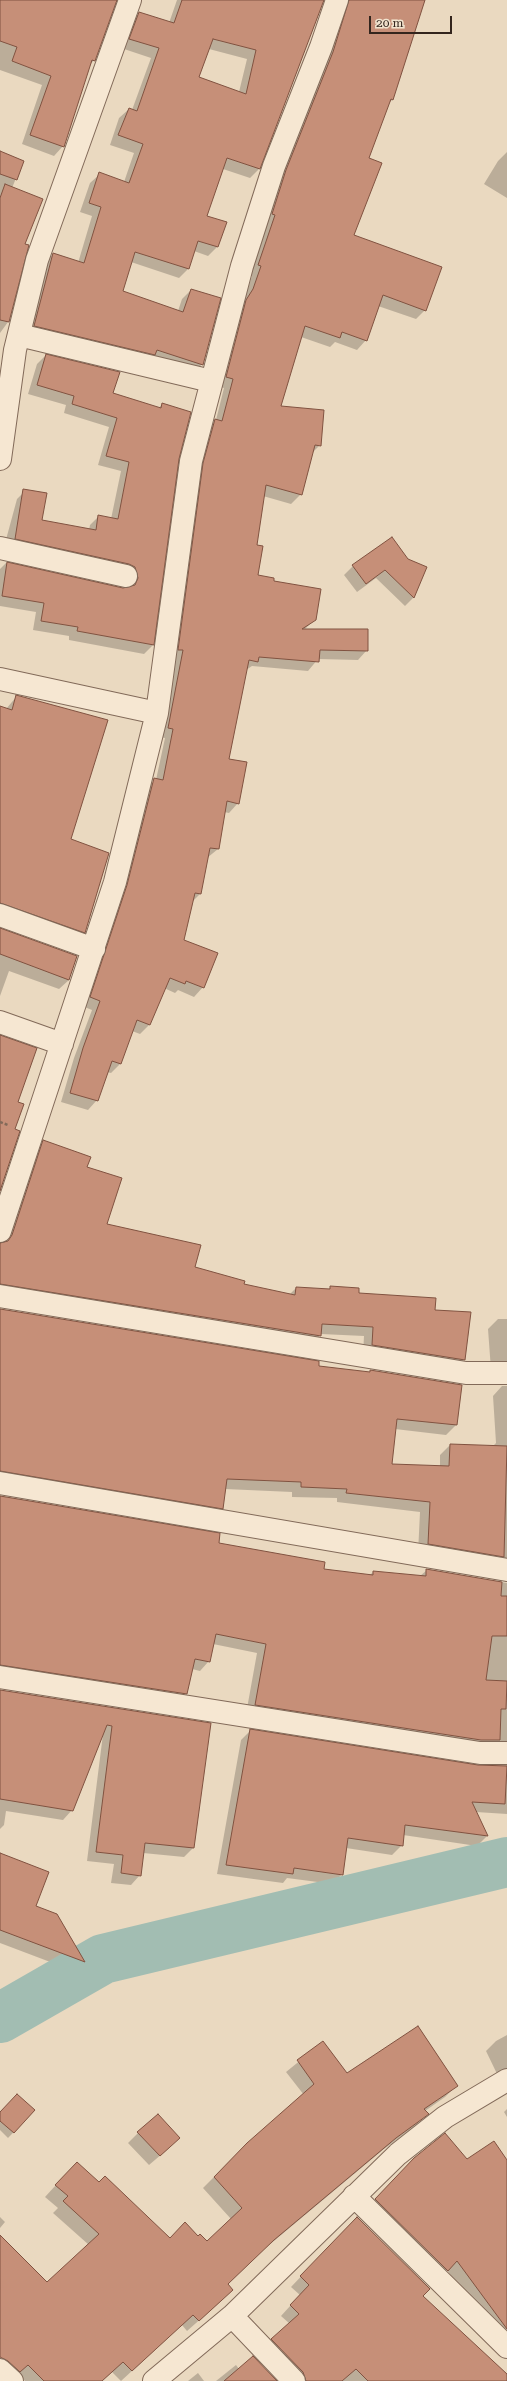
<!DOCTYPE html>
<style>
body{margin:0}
#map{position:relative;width:507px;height:2381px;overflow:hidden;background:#ead9c0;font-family:"Roboto Serif",serif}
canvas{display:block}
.scale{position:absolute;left:369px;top:16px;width:83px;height:18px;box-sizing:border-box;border:2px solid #33251d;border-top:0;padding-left:5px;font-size:12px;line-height:14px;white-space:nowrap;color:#33251d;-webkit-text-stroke:3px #f2e4cf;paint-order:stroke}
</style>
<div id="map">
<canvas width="507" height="2381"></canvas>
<div class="scale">20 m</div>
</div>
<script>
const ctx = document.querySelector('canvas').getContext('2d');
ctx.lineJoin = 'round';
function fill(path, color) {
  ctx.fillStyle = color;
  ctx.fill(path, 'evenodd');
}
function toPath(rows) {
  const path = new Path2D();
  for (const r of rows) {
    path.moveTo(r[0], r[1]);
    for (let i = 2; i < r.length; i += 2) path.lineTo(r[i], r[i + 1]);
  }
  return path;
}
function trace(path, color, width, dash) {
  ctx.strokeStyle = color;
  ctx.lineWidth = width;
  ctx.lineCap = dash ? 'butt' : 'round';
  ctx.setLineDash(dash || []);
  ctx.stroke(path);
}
fill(toPath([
 [0,0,116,0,94,60,90,65,63,146,54,156,22,144,42,85,0,70],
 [177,0,323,0,259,169,250,178,223,169,206,216,217,247,208,256,194,251,189,268,179,278,131,262,122,292,178,311,182,299,191,290,202,364,193,374,25,335,44,264,53,254,78,263,92,216,80,212,90,183,100,174,124,182,134,153,110,145,119,118,129,109,132,110,151,58,121,48,130,23,139,14,169,23],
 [209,49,247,59,239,92,198,77],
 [334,0,424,0,393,99,389,103,368,158,353,235,425,310,416,319,378,306,366,340,357,350,335,342,330,347,301,337,280,407,320,445,312,453,301,494,291,504,263,496,255,546,257,576,273,582,315,619,304,630,367,650,358,660,318,659,308,671,252,666,246,670,228,760,238,803,229,813,224,812,218,849,207,858,200,894,192,902,182,940,203,987,194,997,178,990,175,993,164,988,149,1025,140,1034,132,1031,120,1064,111,1073,107,1072,97,1100,88,1110,61,1102,74,1058,92,1010,82,1006,145,789,156,780,165,738,159,737,206,429,216,420,224,388,217,386,252,276,250,275],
 [507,152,507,198,484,184,498,161],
 [0,157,23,161,12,188,24,244,28,246,8,322,0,333],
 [46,355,112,394,159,408,162,404,178,459,153,645,144,654,69,640,69,636,33,630,36,612,0,606,0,569,6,563,123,589,130,587,126,576,4,547,17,499,26,490,41,521,89,530,90,525,99,516,111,519,121,471,98,465,109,427,64,413,66,405,28,394,37,364],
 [407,560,426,568,413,598,405,606,376,578,357,592,344,575,353,566],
 [17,696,70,840,84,932,75,942,0,915,0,707,6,709],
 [0,929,76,957,69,980,59,989,9,971,0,996],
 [44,1141,85,1168,106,1225,194,1267,243,1285,289,1295,296,1288,328,1290,331,1287,434,1311,464,1360,454,1369,363,1354,364,1336,321,1334,311,1346,0,1294,0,1244,3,1244,34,1150],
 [0,1310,318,1367,368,1373,371,1371,461,1386,456,1425,446,1435,395,1429,391,1465,440,1466,440,1455,450,1445,492,1447,496,1443,493,1396,502,1386,507,1386,507,1572,418,1553,420,1512,337,1502,337,1498,292,1497,292,1492,225,1489,223,1508,213,1518,0,1481],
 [498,1319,507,1319,507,1377,491,1370,488,1329],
 [0,1497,218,1544,323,1570,369,1576,373,1572,420,1576,427,1570,507,1583,507,1755,246,1714,257,1653,213,1644,209,1661,200,1671,192,1669,186,1693,177,1703,0,1677],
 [0,1691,210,1724,193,1848,184,1857,143,1853,140,1875,131,1885,111,1883,114,1864,87,1861,103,1734,72,1810,63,1820,6,1811,4,1825,0,1829],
 [251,1730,480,1766,507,1765,507,1814,476,1812,487,1836,477,1846,403,1835,402,1845,392,1855,346,1848,342,1874,333,1884,287,1878,283,1883,217,1874,241,1740],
 [0,1854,35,1906,56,1915,83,1962,74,1971,0,1943],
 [507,2035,507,2083,499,2078,486,2051,496,2041],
 [323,2042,347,2075,456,2086,445,2097,425,2111,427,2114,416,2125,384,2149,262,2251,227,2285,221,2301,187,2331,182,2325,121,2381,112,2372,102,2381,25,2381,0,2356,0,2236,47,2284,89,2245,53,2213,58,2208,45,2197,66,2174,99,2183,170,2239,198,2237,207,2242,231,2219,203,2188,248,2143,304,2095,286,2072],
 [507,2109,507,2117,504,2112],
 [34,2111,8,2138,0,2130,0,2113],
 [138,2133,169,2148,149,2165,128,2143],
 [415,2159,507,2162,507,2350,492,2334,447,2270,437,2280,366,2209],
 [0,2217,5,2222,0,2228],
 [347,2228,507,2376,507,2381,292,2381,262,2350,290,2324,281,2316,300,2295,291,2287],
 [236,2365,239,2369,275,2381,216,2381],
 [198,2373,204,2381,188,2381]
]), '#0003');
trace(toPath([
 [0,2018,103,1959,507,1862]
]), '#a2bdb2', 50);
const building = toPath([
 [0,0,117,0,95,61,92,60,64,147,30,135,51,76,12,61,17,47,0,41,0,0],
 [182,0,324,0,260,169,227,158,207,216,227,222,218,247,198,241,189,269,135,252,123,291,183,312,191,289,221,298,203,365,157,350,155,355,34,326,53,253,84,263,101,207,89,203,99,172,129,183,143,144,118,135,129,108,137,111,159,48,129,39,139,12,174,23,182,0],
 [213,39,256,50,246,94,199,77,213,39],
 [349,0,425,0,393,100,391,99,369,158,382,163,354,235,442,267,426,311,383,295,367,341,342,332,340,338,305,326,281,406,324,410,321,446,315,445,302,495,266,485,257,545,263,546,258,575,274,578,274,581,321,589,316,620,302,629,368,629,368,651,320,650,319,662,259,657,258,662,249,660,229,759,247,762,239,804,227,801,219,849,210,848,201,894,195,893,184,940,218,953,204,988,186,981,185,984,170,978,150,1025,137,1020,121,1064,112,1061,98,1101,70,1093,83,1048,100,1001,90,997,127,885,154,778,163,780,173,729,168,728,183,650,178,650,203,463,215,419,222,421,233,379,226,377,246,300,253,289,261,266,258,265,275,215,272,214,286,170,333,52,349,0],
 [0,151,24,161,17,180,0,174,0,151],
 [5,184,43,199,25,244,29,245,9,322,0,320,0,198,5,184],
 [46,354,120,372,113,393,161,408,162,403,191,412,179,459,154,645,77,631,78,627,41,621,44,603,2,596,7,562,123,588,135,585,138,578,135,567,129,564,15,539,23,489,47,493,42,520,96,530,98,515,118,519,129,462,106,456,117,418,72,404,74,396,37,385,46,354],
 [392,537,408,559,427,567,414,598,385,570,366,584,352,565,392,537],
 [16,695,108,720,71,839,109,853,85,933,0,903,0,706,12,710,16,695],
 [0,928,77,956,69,980,0,954,0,928],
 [0,1035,37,1048,18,1102,24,1104,15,1129,20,1131,0,1191,0,1035],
 [43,1140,91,1157,87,1167,122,1178,107,1224,201,1245,195,1267,245,1281,244,1284,295,1295,296,1287,330,1289,330,1286,359,1288,359,1293,436,1298,435,1310,471,1312,465,1360,372,1345,373,1327,322,1324,321,1336,0,1284,0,1243,8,1241,12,1235,43,1140],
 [0,1309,319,1361,319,1366,370,1372,370,1370,462,1385,457,1425,397,1419,392,1464,449,1466,450,1444,507,1446,504,1557,428,1544,430,1502,346,1493,347,1489,301,1487,301,1482,227,1479,223,1509,0,1471,0,1309],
 [0,1496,220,1533,219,1543,325,1562,324,1569,373,1575,373,1571,426,1576,426,1569,502,1582,501,1596,507,1596,507,1636,492,1636,486,1680,507,1681,506,1709,501,1709,500,1740,481,1740,255,1705,266,1644,216,1634,210,1662,195,1659,187,1694,0,1665,0,1496],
 [0,1690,211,1723,194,1848,145,1843,141,1876,121,1873,123,1855,96,1852,112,1726,107,1725,73,1811,0,1799,0,1690],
 [250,1729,478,1765,507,1766,505,1804,472,1802,488,1836,405,1825,403,1846,348,1838,343,1875,294,1868,293,1874,226,1865,250,1729],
 [0,1853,49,1872,36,1906,57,1914,85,1962,0,1930,0,1853],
 [418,2026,458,2086,424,2109,429,2114,396,2138,274,2240,228,2284,233,2290,199,2321,193,2315,132,2371,123,2362,102,2381,44,2381,28,2365,20,2372,8,2361,0,2357,0,2235,47,2282,99,2234,63,2201,68,2196,55,2185,77,2162,99,2182,105,2176,170,2238,185,2222,198,2236,200,2234,207,2241,242,2208,214,2177,247,2143,314,2084,297,2060,323,2041,347,2073,418,2026],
 [17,2094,35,2110,14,2133,0,2121,0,2112,17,2094],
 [158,2114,180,2138,160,2156,137,2132,158,2114],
 [445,2133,467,2159,494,2141,507,2160,507,2329,457,2261,448,2271,375,2199,414,2158,445,2133],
 [357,2217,430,2289,423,2296,507,2374,507,2381,368,2381,356,2369,342,2381,306,2381,303,2372,271,2339,299,2314,290,2305,309,2285,300,2276,357,2217],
 [253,2356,277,2381,224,2381,253,2356]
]);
fill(building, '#c68f78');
trace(building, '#805240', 1);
const minor = toPath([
 [19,335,211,381],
 [0,459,15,350,37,260,130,0],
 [0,548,126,576],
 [0,679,157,713],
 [0,915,94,949],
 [0,1022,62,1044],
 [0,1231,115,882,157,713,191,461,242,266,274,166,321,47,337,0],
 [0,1296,466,1373,507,1373],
 [0,1483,507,1570],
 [0,1677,480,1753,507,1753],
 [354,2196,507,2347],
 [232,2316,294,2381],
 [0,2370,12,2381],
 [154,2381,232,2316,398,2154,445,2117,507,2080]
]);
trace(minor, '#826a59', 24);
trace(toPath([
 [0,1122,8,1125]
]), '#826a59', 2.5, [3, 2]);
trace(minor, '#f6e7d2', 22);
</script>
